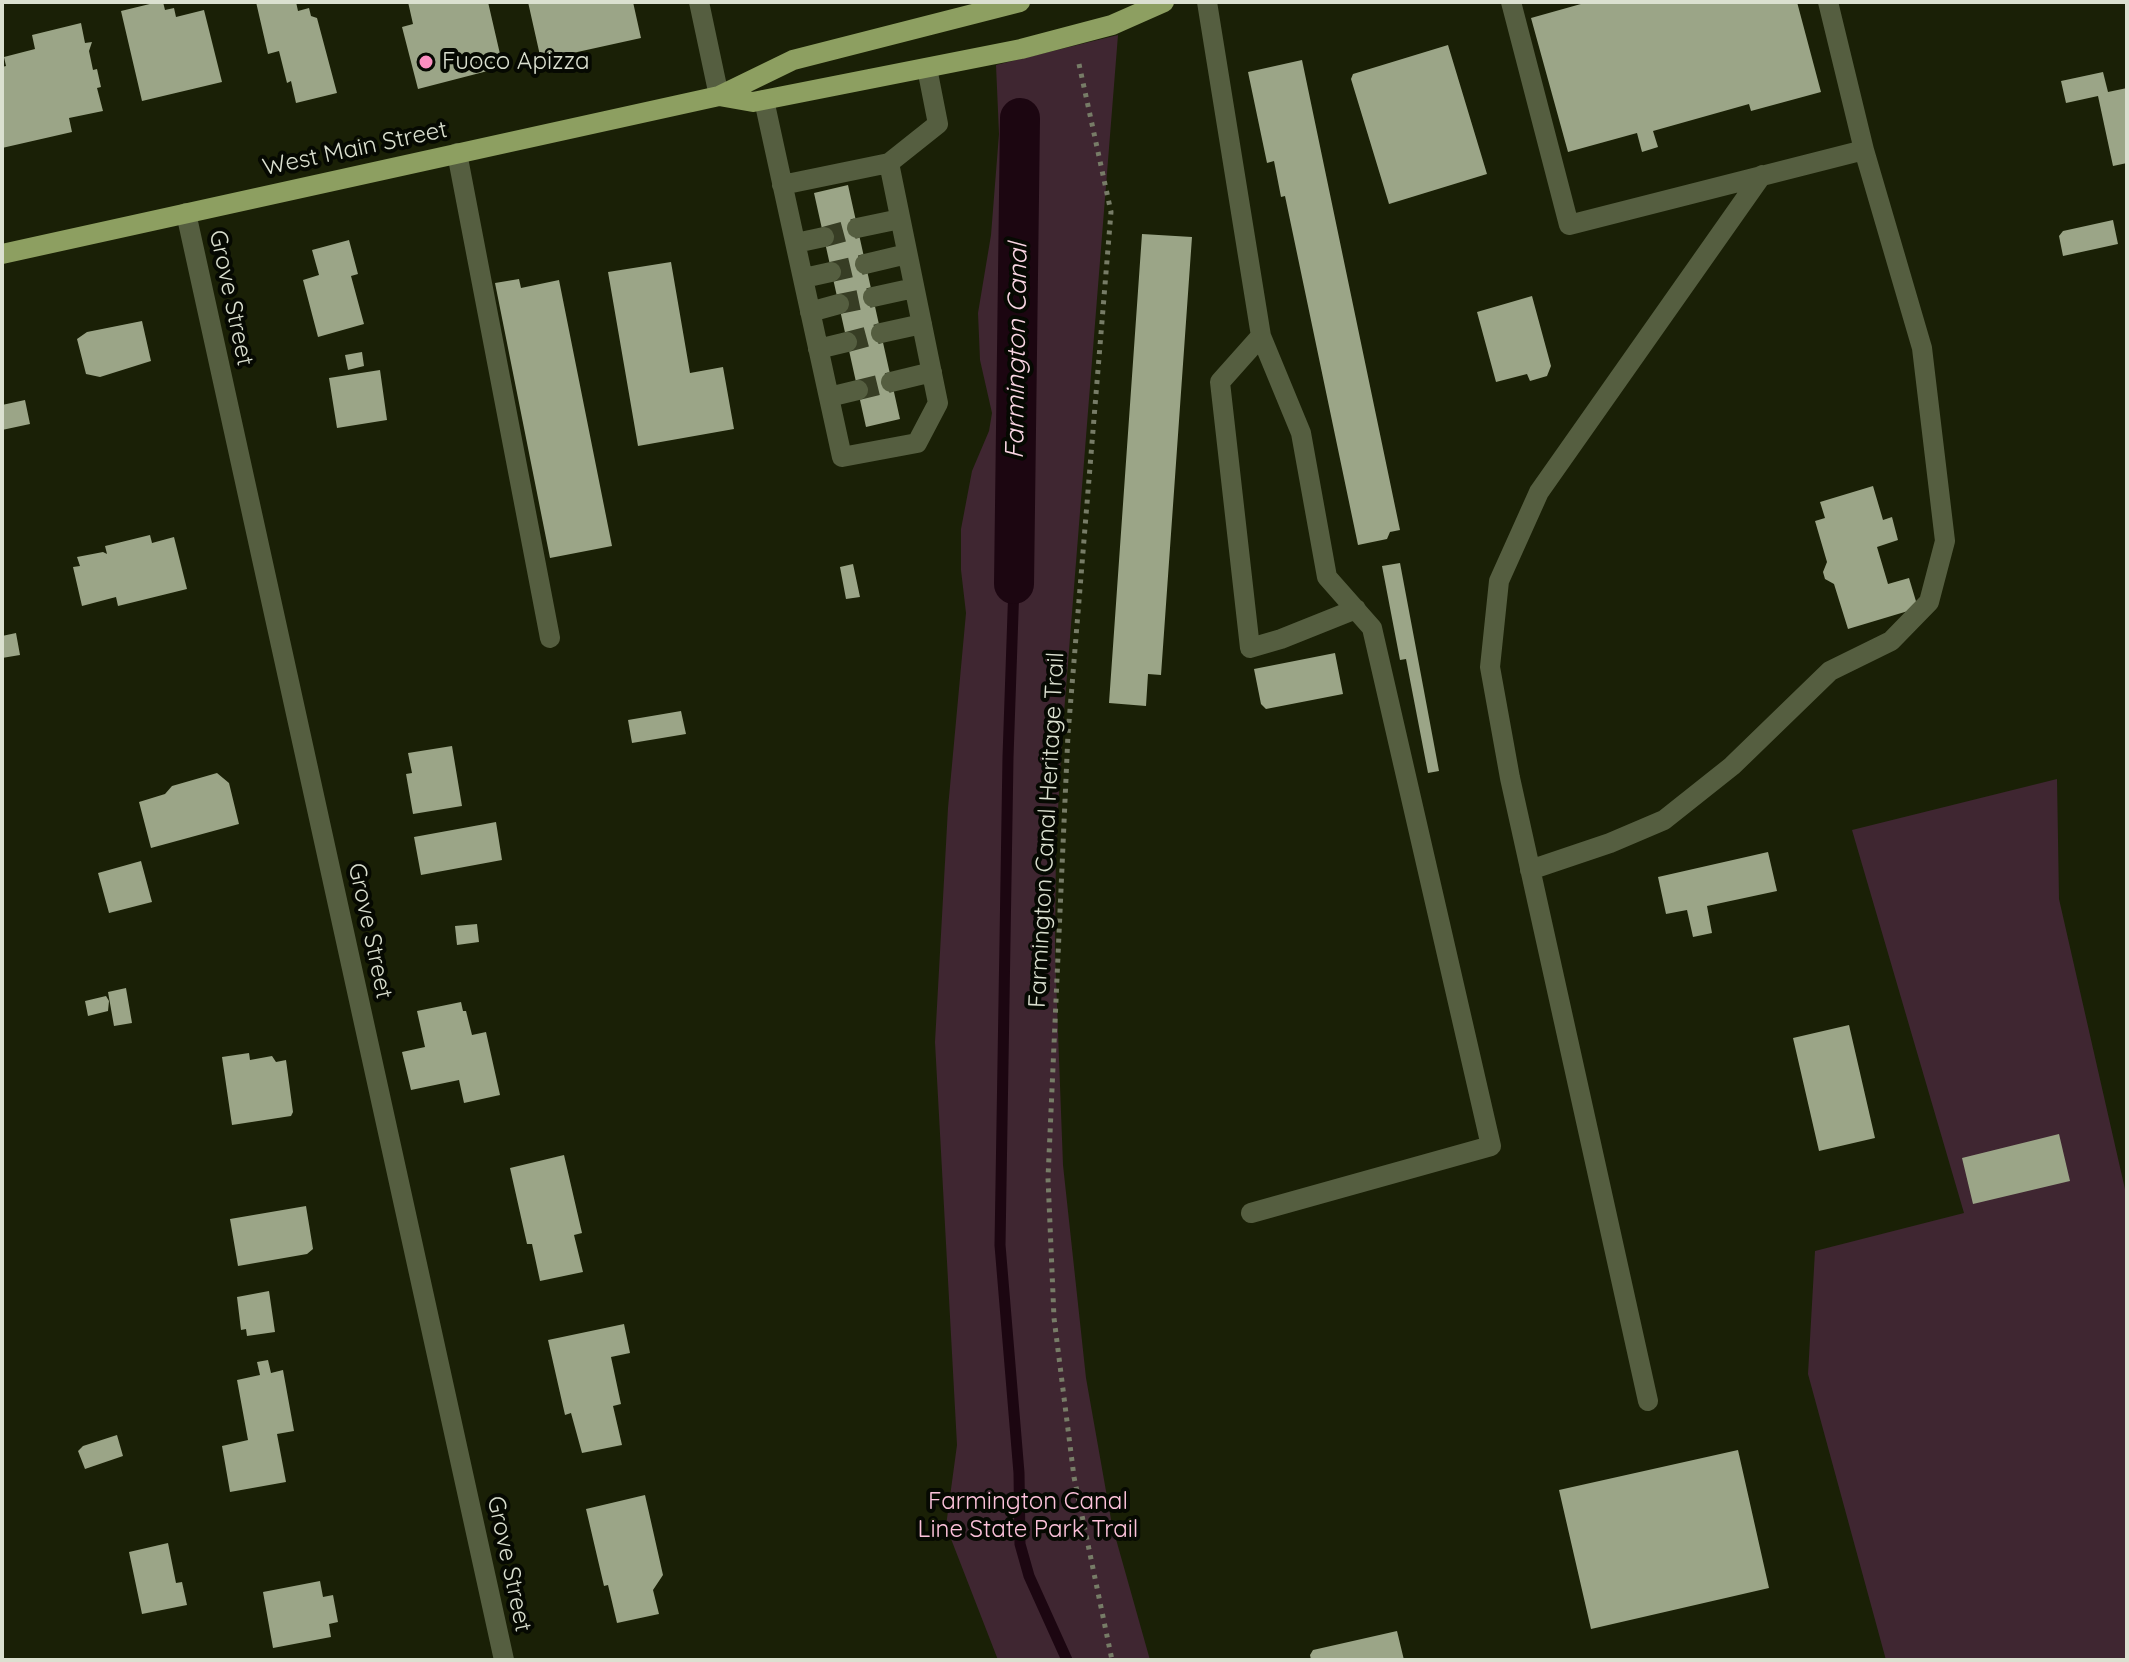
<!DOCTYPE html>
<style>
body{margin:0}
#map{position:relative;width:2129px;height:1662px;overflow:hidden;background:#1a2006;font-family:Quicksand,sans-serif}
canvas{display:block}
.frame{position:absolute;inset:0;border:4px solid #dbe0d0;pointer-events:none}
</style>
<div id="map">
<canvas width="2129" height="1662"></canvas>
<div class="frame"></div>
</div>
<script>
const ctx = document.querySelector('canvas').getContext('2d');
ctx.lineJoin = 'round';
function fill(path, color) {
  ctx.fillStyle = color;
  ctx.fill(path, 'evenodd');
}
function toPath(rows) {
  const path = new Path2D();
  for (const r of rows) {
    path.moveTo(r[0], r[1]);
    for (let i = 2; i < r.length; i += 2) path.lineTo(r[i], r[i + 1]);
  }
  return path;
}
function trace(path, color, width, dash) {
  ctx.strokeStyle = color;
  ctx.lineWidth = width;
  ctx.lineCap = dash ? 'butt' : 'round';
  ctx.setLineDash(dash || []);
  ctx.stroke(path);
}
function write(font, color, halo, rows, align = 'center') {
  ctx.font = font + ' Quicksand,sans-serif';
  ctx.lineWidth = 8;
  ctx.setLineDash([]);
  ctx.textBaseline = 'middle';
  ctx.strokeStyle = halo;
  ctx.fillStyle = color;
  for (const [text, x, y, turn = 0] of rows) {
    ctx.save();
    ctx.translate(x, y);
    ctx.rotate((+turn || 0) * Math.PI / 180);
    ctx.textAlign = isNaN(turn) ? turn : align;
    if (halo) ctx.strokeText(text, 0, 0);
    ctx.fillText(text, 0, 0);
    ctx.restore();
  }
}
fill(toPath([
 [1118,35,1062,738,1056,845,1055,952,1063,1165,1086,1378,1112,1525,1150,1660,998,1660,946,1526,957,1445,935,1042,948,808,966,613,961,570,961,529,972,471,989,431,992,413,980,360,978,313,991,235,999,134,996,65],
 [2057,779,2059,899,2127,1198,2127,1660,1886,1660,1808,1374,1815,1251,1964,1213,1852,830]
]), '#3f2631');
trace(toPath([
 [1014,584,1008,757,1000,1245,1019,1473,1020,1544,1029,1576,1067,1660]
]), '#1c0611', 11);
trace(toPath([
 [1014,584,1020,118]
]), '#1c0611', 40);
fill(toPath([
 [158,2,163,2,165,10,174,8,176,17,204,10,222,82,142,101,121,11],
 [256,2,296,2,298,11,309,8,311,16,317,18,337,93,296,103,291,81,287,83,279,51,268,54],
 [408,2,488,2,503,67,418,89,402,27,413,24],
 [528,2,633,2,641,38,541,60],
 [1588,2,1797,2,1821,92,1751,111,1749,104,1653,131,1658,147,1642,152,1637,133,1568,152,1531,18],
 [81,23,85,43,92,42,89,51,93,70,97,69,101,87,97,88,103,111,69,118,72,132,2,148,2,67,6,66,4,57,35,49,32,35],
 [1448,45,1487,174,1389,204,1351,79,1353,74],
 [1302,60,1400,530,1390,532,1387,539,1358,545,1285,196,1281,197,1274,161,1267,163,1248,72],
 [2103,72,2108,92,2127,88,2127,163,2113,166,2098,96,2066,103,2061,81],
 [848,185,900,419,866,427,814,193],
 [2113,220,2118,244,2063,256,2059,236,2063,231],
 [1142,234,1192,237,1161,675,1148,674,1146,706,1109,703],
 [349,240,358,274,351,276,364,324,318,337,303,280,319,275,312,250],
 [671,262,690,373,723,367,734,429,638,446,608,272],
 [519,279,521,288,559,280,612,546,550,558,495,283],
 [1532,296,1551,366,1547,376,1530,381,1527,374,1496,382,1477,312],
 [142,321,151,361,100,377,86,374,77,339,87,332],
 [362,352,364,366,348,370,345,355],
 [380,370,387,420,337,428,329,378],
 [25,400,30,424,2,430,2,405],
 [1873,486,1883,520,1892,517,1898,540,1877,547,1888,584,1909,578,1918,608,1848,629,1834,584,1825,579,1823,572,1827,562,1815,521,1825,518,1820,502],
 [150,535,152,543,174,537,187,589,118,606,116,597,82,606,73,567,80,566,77,557,103,552,107,554,105,546],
 [1400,563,1439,771,1428,773,1406,659,1400,660,1382,566],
 [853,564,860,597,846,599,840,567],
 [16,633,20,655,2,658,2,636],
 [1335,653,1343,694,1266,709,1261,704,1254,669],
 [681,711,686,734,632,743,628,720],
 [452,746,462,806,413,814,406,774,412,773,408,753],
 [217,773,229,783,239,824,151,848,139,802,165,794,172,786],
 [496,822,502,860,421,875,414,837],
 [1768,852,1777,891,1707,906,1712,933,1693,937,1687,910,1666,914,1658,877],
 [141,861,152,902,109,913,98,873],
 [477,924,479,942,457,945,455,926],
 [126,988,132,1023,114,1026,108,992],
 [106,996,109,1001,108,1011,88,1016,85,1001],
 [461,1002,463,1011,466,1011,472,1035,486,1032,500,1095,464,1103,459,1080,411,1090,402,1052,425,1047,417,1011],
 [1849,1025,1875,1138,1819,1151,1793,1038],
 [249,1053,250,1060,272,1056,276,1062,286,1060,293,1112,291,1116,232,1125,222,1057],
 [2059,1134,2070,1181,1973,1204,1962,1158],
 [564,1155,582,1233,574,1235,583,1272,540,1281,532,1244,527,1244,510,1168],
 [306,1206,313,1249,307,1254,238,1266,230,1219],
 [269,1291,275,1332,247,1336,246,1329,241,1330,237,1297],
 [624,1324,630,1353,611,1357,621,1404,613,1406,622,1445,582,1453,571,1413,565,1415,548,1340],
 [268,1360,271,1373,283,1370,294,1431,277,1434,286,1482,230,1492,222,1446,248,1440,237,1380,260,1375,257,1362],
 [117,1435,123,1456,85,1469,78,1451,83,1446],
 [1738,1450,1769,1588,1591,1629,1559,1490],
 [645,1495,663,1575,653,1590,659,1614,617,1623,608,1585,604,1586,586,1509],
 [168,1543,176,1583,182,1582,187,1605,142,1614,129,1552],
 [320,1581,323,1597,333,1595,338,1622,329,1624,331,1637,273,1648,263,1592],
 [1397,1631,1404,1660,1311,1660,1310,1655,1313,1650]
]), '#9ba587');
trace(toPath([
 [824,237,857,228],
 [831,272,865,264],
 [839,304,873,297],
 [847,342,881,333],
 [858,390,891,382]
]), '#373d24', 20, [20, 10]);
trace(toPath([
 [1079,64,1111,212,1068,734,1048,1178,1054,1318,1074,1477,1112,1660]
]), '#777c67', 5, [4, 6]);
trace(toPath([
 [699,2,719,96],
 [1207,2,1261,336,1301,433,1327,577,1372,628,1491,1146,1251,1213],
 [1511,2,1569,225,1864,150,1828,2],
 [764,100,842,457,917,443,938,403,889,163],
 [457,153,550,638],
 [782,185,889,163,938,124,927,68],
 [186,213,504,1660],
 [857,228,900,219],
 [796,243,824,237],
 [865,264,907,254],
 [804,278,831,272],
 [873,297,914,288],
 [810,312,839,304],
 [881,333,922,324],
 [1261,336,1220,382,1250,648,1281,639,1356,609],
 [818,349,847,342],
 [891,382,932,372],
 [829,397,858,390],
 [1530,870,1610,843,1664,820,1732,766,1830,671,1891,641,1929,602,1945,541,1922,348,1864,150],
 [1648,1401,1510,778,1490,667,1499,581,1539,492,1762,175]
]), '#555e40', 20);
trace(toPath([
 [719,96,753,102,1021,49,1112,25,1164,2],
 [2,254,719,96,793,60,1020,2]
]), '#8d9f61', 20);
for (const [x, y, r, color] of [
 [426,62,8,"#fc8fc1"]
]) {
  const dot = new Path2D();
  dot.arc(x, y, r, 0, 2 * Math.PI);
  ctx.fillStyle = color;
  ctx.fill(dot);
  trace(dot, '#060902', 3);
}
write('24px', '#dbe0d0', '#060902', [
 ["Fuoco Apizza",442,62]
], 'left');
write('24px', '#dbe0d0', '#060902', [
 ["West Main Street",355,149,-12],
 ["Grove Street",231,298,78],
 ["Farmington Canal Heritage Trail",1047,830,-87],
 ["Grove Street",370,931,78],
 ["Grove Street",509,1564,78]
]);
write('24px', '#fdc2db', '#060902', [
 ["Farmington Canal",1028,1502],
 ["Line State Park Trail",1028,1530]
]);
write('italic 26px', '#fad6e4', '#060902', [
 ["Farmington Canal",1017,351,-89]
]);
</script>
